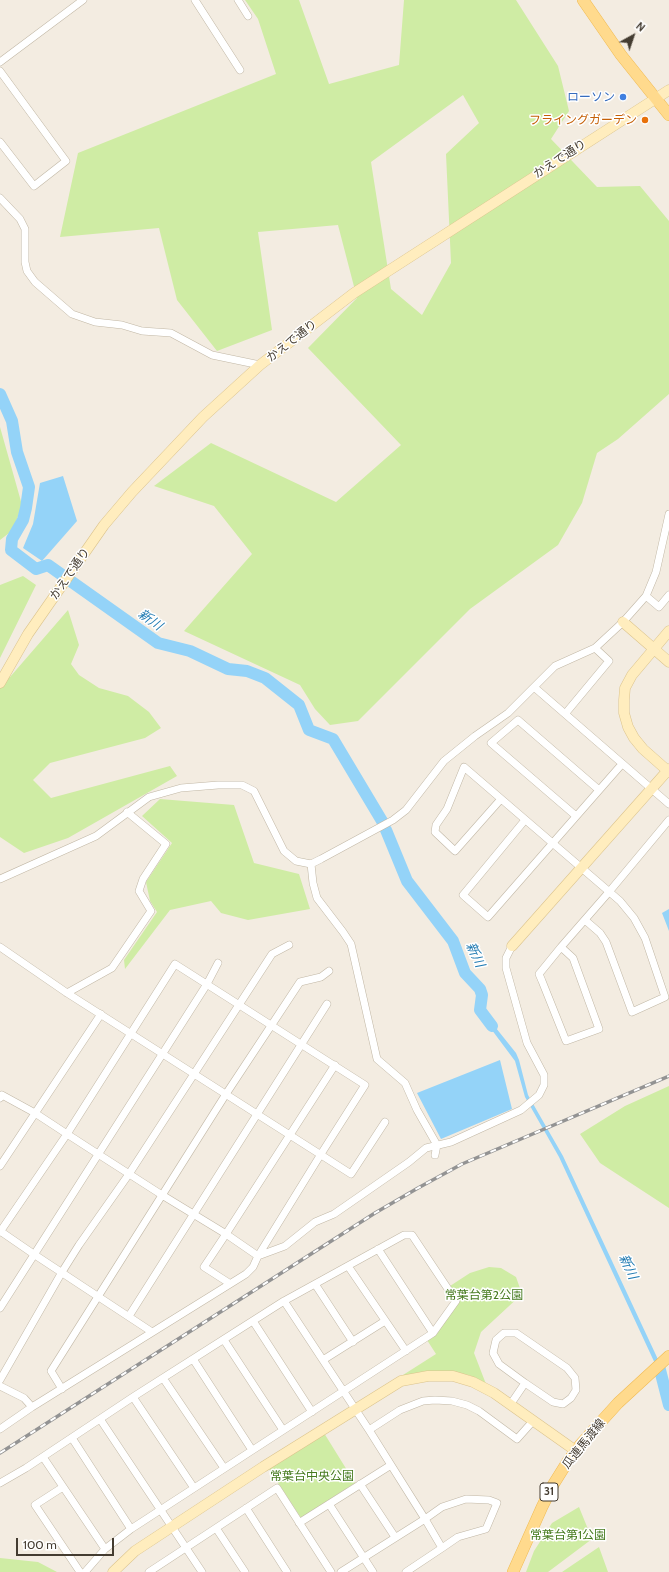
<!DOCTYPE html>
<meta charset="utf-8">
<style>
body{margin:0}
#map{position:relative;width:669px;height:1572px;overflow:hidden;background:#f3ece1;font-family:Cabin,sans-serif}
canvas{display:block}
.north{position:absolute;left:613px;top:16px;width:40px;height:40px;-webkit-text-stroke:3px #fff;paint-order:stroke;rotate:40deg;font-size:11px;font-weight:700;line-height:16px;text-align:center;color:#443c31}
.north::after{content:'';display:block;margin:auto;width:14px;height:18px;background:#443c31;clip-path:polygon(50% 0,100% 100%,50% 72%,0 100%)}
.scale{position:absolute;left:16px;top:1538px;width:98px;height:18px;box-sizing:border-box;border:2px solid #443c31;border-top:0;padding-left:5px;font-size:12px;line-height:14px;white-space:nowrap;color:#443c31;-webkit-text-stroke:3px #fff;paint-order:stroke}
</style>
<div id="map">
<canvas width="669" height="1572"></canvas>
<div class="north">N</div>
<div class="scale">100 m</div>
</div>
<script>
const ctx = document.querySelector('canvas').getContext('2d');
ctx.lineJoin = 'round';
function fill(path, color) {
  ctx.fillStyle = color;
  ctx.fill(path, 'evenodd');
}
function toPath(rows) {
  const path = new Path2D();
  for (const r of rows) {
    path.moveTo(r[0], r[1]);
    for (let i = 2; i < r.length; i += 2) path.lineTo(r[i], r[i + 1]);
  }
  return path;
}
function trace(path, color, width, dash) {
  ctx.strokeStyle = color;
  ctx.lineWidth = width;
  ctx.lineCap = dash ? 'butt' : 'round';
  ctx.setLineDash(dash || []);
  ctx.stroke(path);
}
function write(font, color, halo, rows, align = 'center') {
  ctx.font = font + ' Cabin,"Noto Sans JP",sans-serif';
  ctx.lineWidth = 3;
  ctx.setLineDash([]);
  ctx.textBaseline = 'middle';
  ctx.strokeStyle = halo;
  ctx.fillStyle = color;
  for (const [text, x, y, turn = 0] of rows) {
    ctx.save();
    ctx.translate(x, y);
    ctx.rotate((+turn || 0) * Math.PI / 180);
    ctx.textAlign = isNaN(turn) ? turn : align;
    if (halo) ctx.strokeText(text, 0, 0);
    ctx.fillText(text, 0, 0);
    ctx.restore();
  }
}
fill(toPath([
 [245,0,299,0,329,84,399,65,404,0,516,0,558,66,569,111,551,139,597,187,640,186,669,221,669,394,618,439,597,453,582,503,558,545,470,609,358,721,330,725,315,709,300,685,184,631,252,554,214,506,154,486,211,443,336,502,401,445,308,348,357,298,338,225,258,232,272,330,217,351,177,300,159,228,60,237,78,153,276,74,258,19],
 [463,95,479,123,446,154,451,263,422,315,391,289,371,162],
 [0,427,22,505,13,530,0,540],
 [23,576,36,585,0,658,0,585],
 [68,610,79,645,71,664,79,675,99,688,128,696,149,712,161,728,145,738,50,763,33,780,51,798,170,766,177,776,68,838,24,853,0,837,0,678,10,677],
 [160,799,234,805,254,863,299,874,310,909,248,920,221,913,211,901,170,910,125,969,124,960,157,912,150,901,146,882,172,843,142,816],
 [669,1086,669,1208,600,1163,580,1134,625,1106],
 [489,1267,501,1268,516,1277,522,1294,481,1332,474,1353,486,1384,469,1375,428,1372,403,1379,403,1375,436,1354,427,1340,436,1335,459,1301,450,1286,470,1273],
 [324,1433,355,1483,301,1518,269,1469],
 [579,1507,592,1539,548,1572,526,1572,534,1551,552,1523],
 [599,1547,608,1572,562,1572],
 [0,1558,38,1562,57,1572,0,1572]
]), '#cfeca4');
fill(toPath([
 [63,476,77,521,42,561,23,548,33,524,40,483],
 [669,909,669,931,662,913],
 [484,1013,516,1053,519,1060,528,1095,563,1156,662,1368,665,1380,661,1381,658,1370,559,1157,525,1097,515,1061,480,1014],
 [500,1060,512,1109,441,1139,417,1093]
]), '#94d3f8');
trace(toPath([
 [0,394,12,421,17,452,29,487,26,508,23,520,12,539,11,550,36,569,48,565,158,643,190,651,228,669,247,671,265,678,299,705,309,730,333,739,382,821],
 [386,830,407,881,453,941,465,973,480,989,482,995,480,1010,492,1026],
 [659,1366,669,1405]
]), '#94d3f8', 12);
const street = toPath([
 [195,0,240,70],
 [238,0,248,16],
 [0,62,83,0],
 [0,71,66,161,34,186,0,142],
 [0,198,20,219,25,229,25,262,27,271,35,282,72,314,95,322,122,325,142,331,171,333,212,355,260,365],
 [646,596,659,607,669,595],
 [534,687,669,804],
 [565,714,609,661,595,648],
 [501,799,455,851,435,832,436,825,447,809,464,767,620,901,634,918,645,938,665,997,632,1012,606,942,600,933,585,920],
 [576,816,491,743,518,720,599,790],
 [525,820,463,895,488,917,622,764],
 [311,864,313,883,317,898,343,932,351,944,377,1059,405,1083,417,1110,437,1145,435,1155],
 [0,879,96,836,149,797,181,788,218,785,242,785,254,791,284,851,296,861,311,864,321,859,393,820,406,810,444,761,475,736,508,713,555,666,595,648,623,622,646,596,656,572,669,514],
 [0,947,67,993,351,1174,385,1122],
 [561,947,573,958,599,1029,566,1041,542,981,539,974,561,947,609,892,669,820],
 [67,993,112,968,151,911,139,891,143,879,166,844,127,812],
 [0,1098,2,1095,35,1113,67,1134,98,1154,162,1195,226,1234,258,1256,321,1154,365,1085,175,964,67,1134,0,1232],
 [0,1166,101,1014],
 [0,1231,35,1255,152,1332],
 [348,1266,406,1351],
 [229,1283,204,1267,226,1234,335,1065],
 [315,1284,353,1342],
 [284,1301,369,1430,425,1519,341,1572],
 [0,1308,163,1053,207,984,218,963],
 [129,1316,327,1004],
 [253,1321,312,1412],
 [224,1340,283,1430],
 [193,1359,252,1450],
 [323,1360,385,1321],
 [163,1378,224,1468],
 [0,1380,62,1272,79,1245,129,1174,272,954,289,945],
 [0,1386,24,1398,32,1407],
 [62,1389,51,1371,226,1094,300,982,321,977,329,971],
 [133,1397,194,1488],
 [510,1405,525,1383,553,1402,563,1404,571,1398,576,1390,575,1378,567,1368,516,1333,504,1333,496,1340,493,1353,499,1364,525,1383],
 [100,1419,202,1572],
 [0,1429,32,1407,246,1274,253,1267,258,1256,285,1246,315,1222,334,1214,409,1162,426,1148,451,1142,521,1110,539,1095,544,1085,544,1075,527,1043,506,968,506,958,512,946],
 [369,1430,400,1410,423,1401,435,1400,452,1401,467,1405,479,1411,517,1439,533,1421],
 [72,1438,131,1529],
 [43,1457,105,1549],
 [0,1483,26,1468,133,1397,284,1301,404,1235,412,1235,456,1301,433,1333],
 [360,1484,395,1537],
 [63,1487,35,1505,80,1572],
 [329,1504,373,1572],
 [246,1508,287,1572],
 [299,1523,391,1465],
 [216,1528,245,1572],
 [85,1572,105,1549,131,1529,433,1333,378,1249],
 [149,1572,277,1488,331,1572],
 [406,1572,442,1548,425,1519,442,1507,466,1499,489,1500,497,1503,486,1529,458,1537,442,1548]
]);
const secondary = toPath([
 [623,622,669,662],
 [669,631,632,675,625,688,624,700,624,713,628,727,634,738,643,749,669,772],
 [0,683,28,634,104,525,132,492,203,417,260,365,354,293,669,90],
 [512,946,669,769],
 [113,1572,135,1551,263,1467,401,1381,428,1376,453,1376,473,1382,494,1393,576,1451]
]);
const primary = toPath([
 [583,0,621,55,669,115],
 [513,1572,542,1507,553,1485,568,1461,580,1445,618,1403,669,1356]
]);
trace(street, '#c1b7a5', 8);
trace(secondary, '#dbc38c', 11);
trace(primary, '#f0ba51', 12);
trace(street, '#fff', 7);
trace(secondary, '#ffedbe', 10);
trace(primary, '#ffda8d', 11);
const rail = toPath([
 [0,1453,375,1213,418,1188,462,1164,669,1076]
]);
trace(rail, '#939393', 3.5);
trace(rail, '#fff', 2, [6]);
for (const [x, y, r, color] of [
 [623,97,4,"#3f7fe0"],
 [645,120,4,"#e8710a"]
]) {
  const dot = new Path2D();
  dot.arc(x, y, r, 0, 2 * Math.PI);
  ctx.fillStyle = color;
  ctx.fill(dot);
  trace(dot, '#fff', 1.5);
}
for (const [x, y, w] of [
 [549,1492,18]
]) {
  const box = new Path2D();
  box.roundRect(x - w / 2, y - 9, w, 18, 3);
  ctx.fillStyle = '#fff';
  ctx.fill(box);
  trace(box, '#443c31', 1);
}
write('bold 11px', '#443c31', null, [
 ["31",549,1492]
]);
write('12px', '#366cbe', '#fff', [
 ["ローソン",615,97]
], 'right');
write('12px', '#c56008', '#fff', [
 ["フライングガーデン",637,120]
], 'right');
write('12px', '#443c31', '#fff', [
 ["かえで通り",560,159,-33],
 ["かえで通り",292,341,-38],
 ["かえで通り",70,574,-55],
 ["瓜連馬渡線",584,1444,-51]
]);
write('12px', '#467b1f', '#fff', [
 ["常葉台第2公園",484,1295],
 ["常葉台中央公園",312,1476],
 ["常葉台第1公園",568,1535]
]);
write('italic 13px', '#1f7ab2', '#fff', [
 ["新川",150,620,35],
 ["新川",475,955,65],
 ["新川",628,1267,65]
]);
</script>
